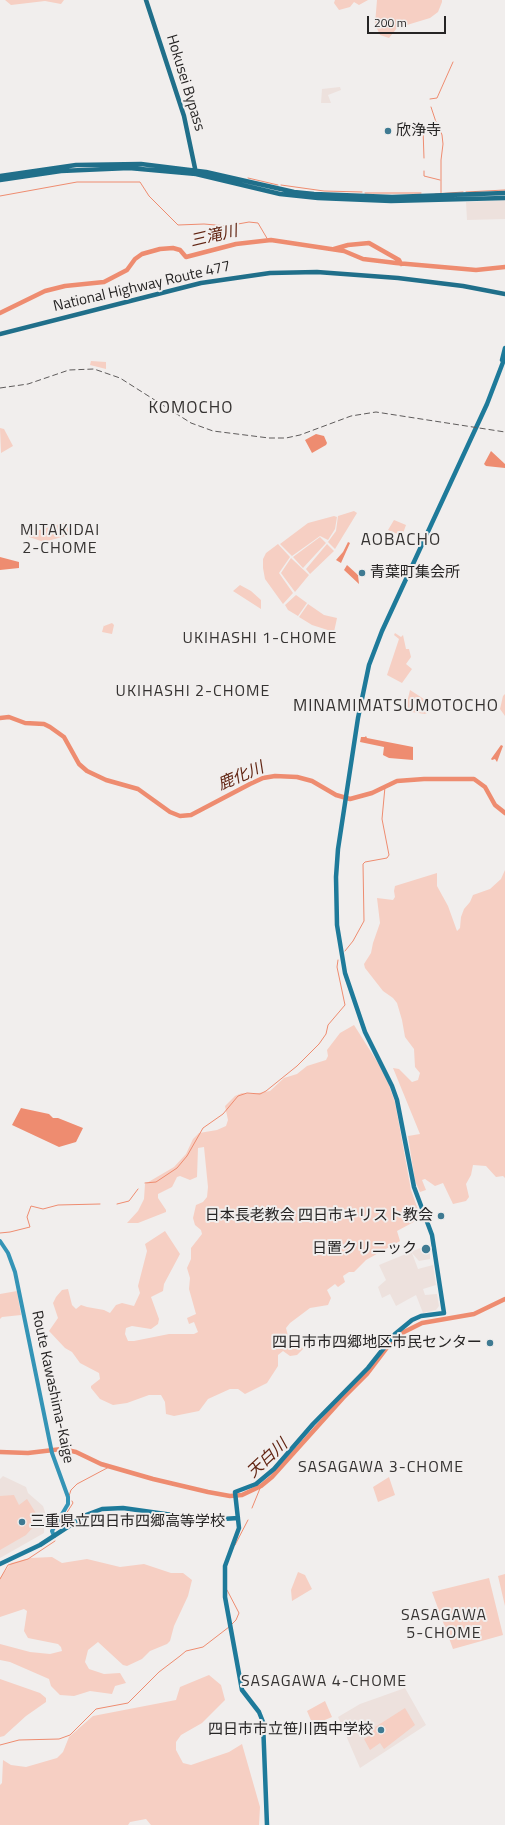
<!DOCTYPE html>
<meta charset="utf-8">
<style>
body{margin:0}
#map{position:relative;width:505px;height:1825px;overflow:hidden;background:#f1eeed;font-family:"Titillium Web",sans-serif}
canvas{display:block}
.scale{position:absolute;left:367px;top:16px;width:79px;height:18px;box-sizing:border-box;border:2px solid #262424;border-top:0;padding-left:5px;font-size:12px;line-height:14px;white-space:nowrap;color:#262424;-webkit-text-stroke:3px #f1eeed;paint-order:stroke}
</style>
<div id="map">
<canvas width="505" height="1825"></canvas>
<div class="scale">200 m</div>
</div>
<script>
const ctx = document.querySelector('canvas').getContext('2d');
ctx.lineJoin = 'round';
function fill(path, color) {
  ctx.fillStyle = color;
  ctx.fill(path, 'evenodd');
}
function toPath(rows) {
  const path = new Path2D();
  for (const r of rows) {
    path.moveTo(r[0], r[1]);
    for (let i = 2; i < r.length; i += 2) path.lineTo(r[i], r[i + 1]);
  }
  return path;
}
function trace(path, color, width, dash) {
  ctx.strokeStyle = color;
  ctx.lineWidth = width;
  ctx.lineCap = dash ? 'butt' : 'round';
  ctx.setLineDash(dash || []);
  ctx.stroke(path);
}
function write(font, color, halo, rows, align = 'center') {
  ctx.font = font + ' "Titillium Web","Noto Sans JP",sans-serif';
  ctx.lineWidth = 4;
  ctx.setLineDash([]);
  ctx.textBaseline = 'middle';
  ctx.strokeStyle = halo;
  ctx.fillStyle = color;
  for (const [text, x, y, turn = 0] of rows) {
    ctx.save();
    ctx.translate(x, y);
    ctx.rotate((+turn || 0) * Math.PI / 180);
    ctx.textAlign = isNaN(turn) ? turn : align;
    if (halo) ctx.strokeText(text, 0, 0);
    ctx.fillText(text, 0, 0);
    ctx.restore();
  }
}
fill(toPath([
 [340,87,341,90,328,95,331,103,321,103,322,89],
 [505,200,505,219,467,220,466,202],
 [430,1244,430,1259,419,1261,412,1253,418,1269,433,1265,436,1285,423,1289,425,1295,437,1294,439,1306,436,1310,423,1313,416,1295,396,1306,390,1294,382,1298,378,1287,386,1280,379,1265],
 [3,1476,26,1487,28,1493,43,1506,45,1512,44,1533,0,1558,0,1479],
 [405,1688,426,1725,360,1768,338,1717,360,1704]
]), '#ede1dd');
fill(toPath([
 [5,0,64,0,61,4,45,1,11,5],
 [335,0,368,0,359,5,354,2,350,7,339,10,334,3],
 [377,0,442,0,442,2,438,12,430,18,397,28,389,38,380,35,375,24],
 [91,361,106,362,106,369,90,365],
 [0,428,4,429,13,446,1,453],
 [354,511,357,513,335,549,328,542,336,531,338,516],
 [334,516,337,517,335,529,328,540,320,536,292,556,280,544,308,523],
 [394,520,406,525,402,536,388,530],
 [67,522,69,535,44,542,29,537,29,533],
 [320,537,326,543,303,568,293,557],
 [278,544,290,557,279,573,293,593,283,604,265,579,263,568,263,559,266,553],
 [327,544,334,551,310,574,306,569],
 [291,558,309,575,295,592,281,573],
 [240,585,251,591,261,600,261,609,233,591],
 [296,595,307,603,298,616,288,610,285,605],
 [308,604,324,615,337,618,334,632,312,625,299,617],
 [112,623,114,625,112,634,102,632,104,625,104,626],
 [395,633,401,637,403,635,406,649,409,649,411,657,406,664,412,669,402,683,387,675,399,639,394,635],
 [410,690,427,701,427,713,425,714,405,711],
 [505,694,505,716,500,709,503,696],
 [505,870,505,1178,503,1176,496,1177,486,1166,473,1165,471,1175,466,1184,469,1197,466,1201,453,1204,443,1183,435,1186,425,1179,422,1180,426,1190,420,1192,415,1181,408,1136,420,1134,393,1068,399,1069,412,1082,418,1080,420,1073,415,1067,414,1049,405,1037,402,1020,397,1003,393,998,383,991,365,968,364,964,371,953,373,943,380,923,377,898,393,900,395,897,394,891,395,886,437,873,437,886,448,906,457,931,460,928,461,917,464,909,470,902,473,895,490,889,501,879],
 [354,1025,378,1063,389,1085,395,1102,411,1190,421,1218,397,1231,400,1241,366,1260,354,1272,349,1272,343,1276,345,1282,338,1287,335,1284,327,1290,331,1298,328,1305,310,1308,290,1323,286,1328,288,1336,295,1340,303,1349,297,1355,290,1356,283,1351,278,1355,278,1366,267,1383,245,1394,238,1389,230,1389,208,1399,199,1411,174,1416,166,1414,165,1402,161,1395,149,1395,127,1403,113,1405,100,1399,91,1388,91,1386,100,1379,99,1373,80,1363,72,1352,65,1348,49,1331,58,1318,53,1303,56,1297,62,1290,68,1289,72,1305,76,1309,81,1305,87,1307,104,1310,110,1313,116,1305,122,1303,134,1306,140,1293,138,1286,147,1251,145,1244,165,1231,180,1254,164,1284,163,1291,151,1297,159,1319,158,1324,151,1329,132,1326,126,1328,125,1334,128,1341,134,1341,169,1334,194,1334,198,1332,194,1322,189,1324,187,1318,196,1314,189,1289,190,1278,187,1268,191,1259,191,1248,202,1234,201,1230,195,1225,193,1218,196,1205,203,1202,207,1197,208,1187,204,1147,198,1148,197,1177,190,1180,180,1176,177,1177,172,1187,158,1194,158,1198,166,1210,166,1212,138,1223,127,1223,138,1211,144,1199,145,1184,174,1167,186,1154,193,1139,199,1133,217,1130,226,1126,228,1120,225,1106,235,1096,242,1093,253,1094,270,1091,284,1078,297,1074,307,1066,326,1060,328,1056,327,1050,340,1033],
 [17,1291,21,1315,2,1317,0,1319,0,1294],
 [389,1477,395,1495,378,1502,373,1487],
 [14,1495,19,1505,27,1499,39,1518,32,1524,34,1526,26,1535,0,1550,0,1496],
 [52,1557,62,1563,87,1559,120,1567,144,1564,171,1573,183,1573,192,1580,188,1596,174,1626,170,1641,167,1644,150,1651,142,1659,127,1666,123,1665,98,1642,88,1650,85,1662,89,1669,104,1674,120,1673,126,1683,115,1686,112,1694,90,1691,74,1696,60,1695,51,1686,49,1679,10,1662,0,1660,0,1644,30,1652,50,1654,62,1651,61,1647,58,1644,28,1638,24,1631,27,1611,24,1609,0,1617,0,1578,11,1563,30,1558],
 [298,1572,305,1575,312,1589,292,1601,291,1590],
 [505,1574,505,1606,498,1576],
 [489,1578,503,1635,453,1649,432,1592],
 [209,1675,221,1685,225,1700,202,1723,181,1735,176,1742,176,1750,183,1763,191,1765,229,1752,242,1744,260,1807,259,1825,151,1825,146,1819,130,1822,128,1825,0,1825,0,1785,2,1783,3,1760,11,1765,26,1767,57,1758,63,1752,69,1737,93,1716,176,1700,180,1687],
 [0,1679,40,1693,46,1698,46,1702,26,1716,4,1736,0,1737],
 [325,1701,332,1717,313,1725,307,1711],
 [405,1708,415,1725,384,1749,380,1743,370,1750,364,1739,374,1733,372,1729]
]), '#f6cfc3');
fill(toPath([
 [316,434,324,436,327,443,326,445,312,453,305,440],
 [491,451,505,464,505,468,486,466,484,464],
 [348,542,350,543,341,563,336,560,343,552],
 [0,557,19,562,19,568,0,570],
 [347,565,358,575,359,584,344,570],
 [366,736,367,738,413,747,413,760,389,758,383,755,384,747,360,742,361,737,365,737],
 [501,745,503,746,497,762,495,759,492,760,491,759],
 [21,1108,49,1114,53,1118,58,1118,83,1128,76,1142,59,1147,12,1125]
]), '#ee8c70');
trace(toPath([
 [430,99,437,98,453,62],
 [431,107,436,122],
 [438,124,442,135,443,144,441,160,441,193],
 [423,129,424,158],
 [424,171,424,176,440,180],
 [248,178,278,185],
 [281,185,324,191,362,192],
 [466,192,505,190],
 [365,193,421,193],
 [435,194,463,192],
 [0,196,77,182,140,182,149,196,178,225,204,224,227,226,249,222,258,223,268,240],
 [345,951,353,941,364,921,363,864,365,862,387,858,389,855,382,819,385,787],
 [145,1183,156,1182,177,1168,187,1156,203,1128,223,1114,238,1096,247,1093,260,1094,266,1091,297,1066,319,1044,326,1034,328,1025,345,1005,337,967,338,960],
 [117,1204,129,1201,138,1189],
 [0,1233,10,1232,30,1227,27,1217,31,1206,43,1209,58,1205,100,1204],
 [69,1496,71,1490,77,1484,109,1467],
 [252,1508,261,1486],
 [57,1528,73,1503,72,1501],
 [235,1545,248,1520],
 [0,1579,8,1565,28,1559,55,1541],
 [227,1590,239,1613,236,1620,231,1625],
 [0,1745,19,1740,59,1739,70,1735,96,1709,128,1703,159,1672,180,1656,186,1651,203,1647,229,1627]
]), '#ee8c70', 1);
trace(toPath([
 [334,249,348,245,369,243,399,260,401,264],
 [0,313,45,291,65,286,104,282,127,270,135,259,142,254,160,249,173,248,180,250,186,257,236,244,271,240,344,251,363,259,396,263,476,270,505,267],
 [0,718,9,717,25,723,44,724,50,727,64,737,79,764,87,771,106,780,138,789,170,812,180,816,191,815,250,784,263,778,275,776,297,777,312,781,336,795,350,799,372,793,397,781,424,779,474,779,485,787,495,805,505,813],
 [0,1452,28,1453,62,1449,76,1452,101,1464,153,1479,208,1492,230,1496,242,1495,261,1486,272,1477,343,1398,367,1374,389,1345,404,1332,422,1323,474,1314,505,1299]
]), '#ee8c70', 4.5);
trace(toPath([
 [0,1241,8,1253,15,1272,52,1453,68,1497,68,1504,52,1531,54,1536]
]), '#3494b6', 4);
trace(toPath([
 [502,360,505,348],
 [0,1564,40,1545,86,1515,102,1509,123,1508,208,1520,238,1518],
 [267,1825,263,1722,259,1712,242,1690,225,1597,225,1566,239,1528,235,1492,256,1484,274,1469,313,1424,368,1368,395,1334,412,1320,421,1316,444,1313,432,1235,414,1187,397,1100,392,1086,365,1032,345,973,337,925,336,877,338,849,358,718,369,665,382,631,487,404,505,357]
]), '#1e7a9a', 4.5);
trace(toPath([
 [146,0,184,116,196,173],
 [0,176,76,165,141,164,206,172,294,192,314,194,392,197,505,193],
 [0,180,61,171,129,168,196,174,280,194,318,198,391,201,505,198],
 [0,334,201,283,270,273,317,272,398,278,463,286,505,294]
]), '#206f8a', 4.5);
trace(toPath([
 [0,388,28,384,69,370,94,369,120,378,191,423,213,431,269,438,286,438,300,435,351,416,376,412,505,432]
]), '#5e5b5b', 1, [6, 3]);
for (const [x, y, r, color] of [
 [388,131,4,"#3f7a92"],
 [362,573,4,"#3f7a92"],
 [441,1216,4,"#3f7a92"],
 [426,1249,5,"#3f7a92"],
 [490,1343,4,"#3f7a92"],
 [22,1522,4,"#3f7a92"],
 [381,1730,4,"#3f7a92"]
]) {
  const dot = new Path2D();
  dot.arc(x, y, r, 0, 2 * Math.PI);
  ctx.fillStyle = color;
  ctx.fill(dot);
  trace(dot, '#f1eeed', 1.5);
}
write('15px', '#262424', '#f1eeed', [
 ["Hokusei Bypass",185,83,73],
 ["National Highway Route 477",142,287,-13],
 ["Route Kawashima-Kaige",52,1387,78]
]);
write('15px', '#262424', '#f1eeed', [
 ["欣浄寺",396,131,"left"],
 ["青葉町集会所",370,573,"left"],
 ["日本長老教会 四日市キリスト教会",433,1216],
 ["日置クリニック",417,1249],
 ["四日市市四郷地区市民センター",482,1343],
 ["三重県立四日市四郷高等学校",30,1522,"left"],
 ["四日市市立笹川西中学校",373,1730]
], 'right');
write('italic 16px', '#622513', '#f1eeed', [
 ["三滝川",214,237,-13],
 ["鹿化川",241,777,-23],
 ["天白川",268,1459,-43]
]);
ctx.letterSpacing = '1px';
write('16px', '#363332', '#f1eeed', [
 ["MITAKIDAI",60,531],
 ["2-CHOME",60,549],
 ["UKIHASHI 1-CHOME",260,639],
 ["UKIHASHI 2-CHOME",193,692],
 ["SASAGAWA 3-CHOME",381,1468],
 ["SASAGAWA",444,1616],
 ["5-CHOME",444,1634],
 ["SASAGAWA 4-CHOME",324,1682]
]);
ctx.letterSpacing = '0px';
ctx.letterSpacing = '1px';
write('17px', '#363332', '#f1eeed', [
 ["KOMOCHO",191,409],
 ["AOBACHO",401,541],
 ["MINAMIMATSUMOTOCHO",396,707]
]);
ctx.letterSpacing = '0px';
</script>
